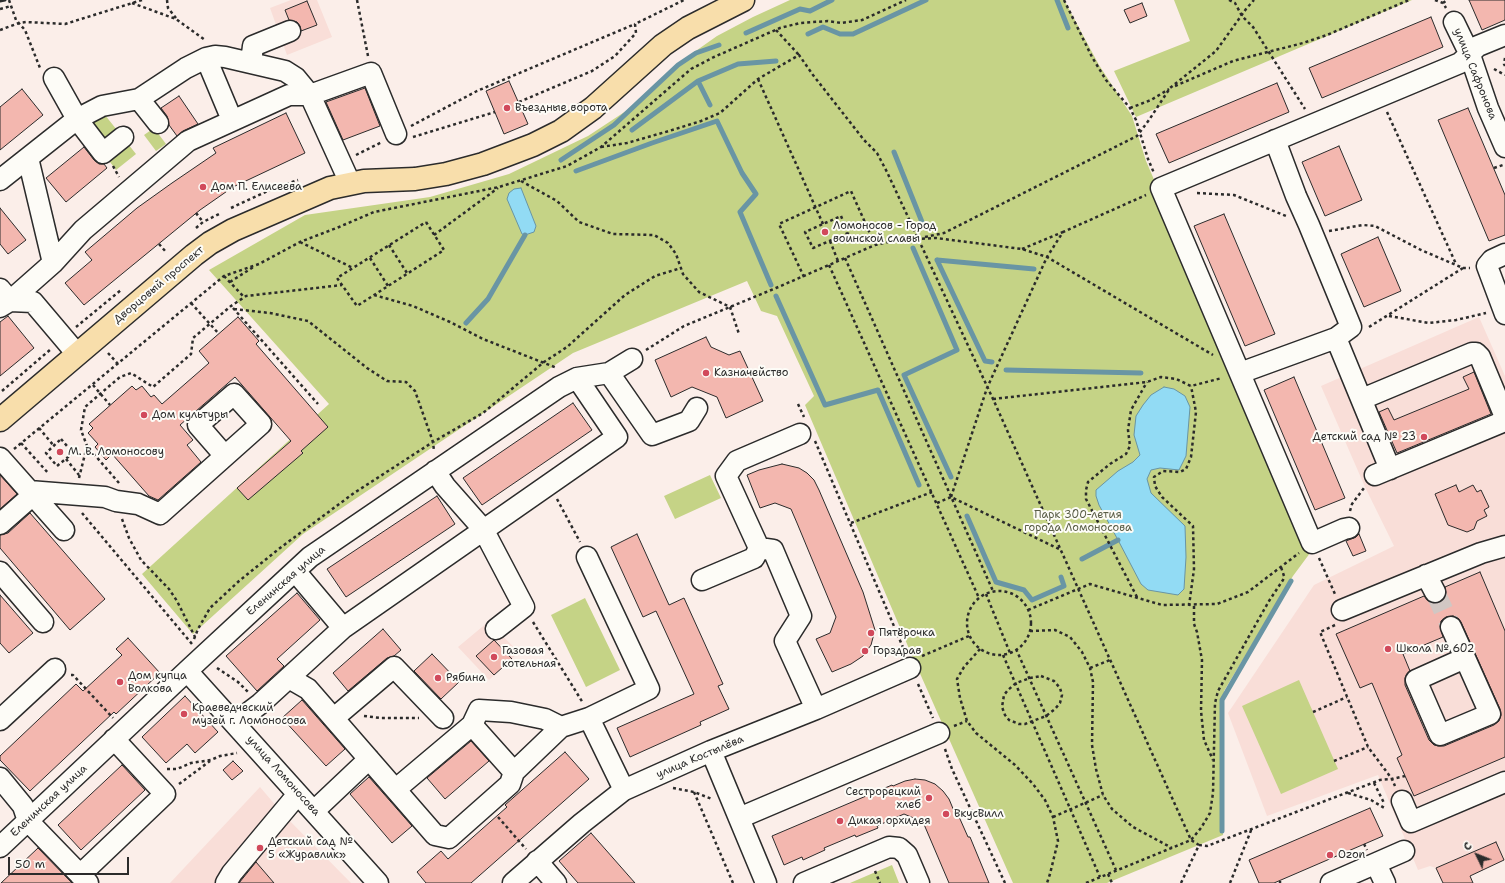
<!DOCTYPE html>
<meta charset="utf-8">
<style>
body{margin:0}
#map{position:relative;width:1505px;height:883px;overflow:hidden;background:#fbeee9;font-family:"Shantell Sans",sans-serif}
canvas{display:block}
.north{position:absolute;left:1457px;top:835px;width:40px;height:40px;-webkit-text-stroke:3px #fdfcf7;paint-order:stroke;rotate:313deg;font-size:11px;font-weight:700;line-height:16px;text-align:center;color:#2b2b2b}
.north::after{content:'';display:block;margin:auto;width:14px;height:18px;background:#2b2b2b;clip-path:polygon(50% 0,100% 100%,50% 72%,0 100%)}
.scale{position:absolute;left:8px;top:857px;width:121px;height:18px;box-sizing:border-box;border:2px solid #2b2b2b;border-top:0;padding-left:5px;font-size:12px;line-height:14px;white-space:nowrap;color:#2b2b2b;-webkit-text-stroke:3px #fdfcf7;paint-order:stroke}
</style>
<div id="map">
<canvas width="1505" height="883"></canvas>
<div class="north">С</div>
<div class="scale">50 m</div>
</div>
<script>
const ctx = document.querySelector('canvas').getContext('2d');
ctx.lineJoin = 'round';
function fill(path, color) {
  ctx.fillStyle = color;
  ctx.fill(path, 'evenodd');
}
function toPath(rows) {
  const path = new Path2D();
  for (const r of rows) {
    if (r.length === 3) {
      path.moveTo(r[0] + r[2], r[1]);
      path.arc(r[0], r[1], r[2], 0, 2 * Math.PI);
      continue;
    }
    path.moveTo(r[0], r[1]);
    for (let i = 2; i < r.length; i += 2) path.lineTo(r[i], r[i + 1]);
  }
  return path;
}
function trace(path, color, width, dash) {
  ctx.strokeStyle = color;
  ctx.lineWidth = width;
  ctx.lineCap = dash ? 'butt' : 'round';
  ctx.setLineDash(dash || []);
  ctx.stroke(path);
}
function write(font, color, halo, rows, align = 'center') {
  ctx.font = font + ' "Shantell Sans",sans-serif';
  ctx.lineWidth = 4;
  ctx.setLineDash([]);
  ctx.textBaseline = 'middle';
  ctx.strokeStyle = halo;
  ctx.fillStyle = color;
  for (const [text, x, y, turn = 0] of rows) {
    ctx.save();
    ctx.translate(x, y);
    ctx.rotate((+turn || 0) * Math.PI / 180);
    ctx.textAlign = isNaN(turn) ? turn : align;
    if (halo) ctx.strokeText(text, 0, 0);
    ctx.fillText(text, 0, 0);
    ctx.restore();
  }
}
fill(toPath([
 [291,0,317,0,332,37,287,55,270,8],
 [1479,317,1505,376,1505,862,1496,842,1436,868,1430,866,1418,870,1378,775,1267,816,1228,713,1314,585,1394,546,1365,487,1321,386],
 [488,622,519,652,489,680,458,647],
 [260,787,283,814,351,883,170,883]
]), '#f9ded8');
fill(toPath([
 [790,0,1064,0,1099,65,1132,116,1146,161,1313,549,1293,576,1224,691,1223,835,1107,883,1013,883,910,651,805,405,814,396,777,316,761,311,747,281,573,353,303,534,193,634,142,574,329,404,209,270,305,215,430,197,509,174,588,136,626,111,683,60,717,36,753,17],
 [1174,0,1412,0,1136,117,1114,71,1190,41],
 [101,110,136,154,116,170,82,125],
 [154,128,166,144,156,151,144,135],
 [710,475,721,498,675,519,664,496],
 [585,598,620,670,586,687,551,615],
 [1299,680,1338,769,1281,794,1242,706],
 [892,865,899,883,850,883]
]), '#c5d386');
const water = toPath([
 [521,188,536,226,534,232,525,235,522,234,507,199,509,193,514,189,521,188],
 [1164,387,1174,389,1185,396,1190,407,1186,456,1179,470,1160,468,1151,470,1147,479,1151,493,1185,526,1186,557,1184,589,1178,595,1148,590,1141,584,1118,540,1099,505,1096,496,1096,490,1118,471,1133,462,1140,455,1134,435,1136,416,1143,405,1151,395,1164,387]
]);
fill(water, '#92dbf4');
trace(water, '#6995a4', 1);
trace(toPath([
 [1057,0,1068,28],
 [746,33,800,9,810,11,832,0],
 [808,34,823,27,840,34,853,34,926,0],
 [698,81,710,105],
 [632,130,698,81,738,64,776,61],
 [894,152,922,222],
 [561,160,614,125,678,65,696,53,719,45],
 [576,171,652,143,717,121,742,173,756,194,740,212,771,285],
 [913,248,957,350,904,375,951,477],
 [937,260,985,361,992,362],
 [937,260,1034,269],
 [776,296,825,405,878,390,919,485],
 [466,323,488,299,525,235],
 [1006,370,1141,373],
 [967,516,996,582,1024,590,1032,600,1064,586,1061,577],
 [1082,559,1118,540],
 [1222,831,1222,700,1291,581]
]), '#6995a4', 5);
const building = toPath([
 [1469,0,1505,0,1505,20,1482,30,1469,0],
 [307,1,317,25,301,31,300,26,297,22,289,20,285,10,307,1],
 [1142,3,1147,16,1130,23,1124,10,1142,3],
 [1431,17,1443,47,1322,98,1309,68,1431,17],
 [509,81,528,124,504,134,486,91,509,81],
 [1277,83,1289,112,1169,163,1156,134,1277,83],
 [365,88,380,126,343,140,326,102,365,88],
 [22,89,43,115,0,150,0,107,22,89],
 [179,96,198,124,183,131,177,136,169,125,167,116,161,108,179,96],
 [1468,108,1505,195,1505,235,1489,241,1438,120,1468,108],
 [286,113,305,153,233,187,200,210,84,305,65,283,92,260,85,252,137,208,172,183,216,153,213,148,286,113],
 [1339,146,1362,200,1325,216,1302,162,1339,146],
 [84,147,94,160,99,164,104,164,107,168,66,202,46,178,84,147],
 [0,208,26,240,8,254,0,244,0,208],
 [1224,214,1275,334,1245,346,1194,226,1224,214],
 [1378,237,1401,291,1364,307,1341,254,1378,237],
 [8,316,34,348,0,376,0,322,8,316],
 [238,317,259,341,256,344,328,427,301,451,303,453,248,500,237,488,291,441,235,377,180,425,193,440,187,445,201,462,158,500,149,496,112,454,106,460,95,447,98,444,88,433,93,428,89,424,132,386,136,390,142,386,151,397,154,395,162,404,209,363,199,351,238,317],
 [706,337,711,347,729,355,740,351,763,401,726,418,717,397,692,387,671,397,655,360,706,337],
 [1474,372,1491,414,1397,453,1379,412,1388,408,1394,420,1469,389,1463,377,1474,372],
 [1294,377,1345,498,1315,510,1264,390,1294,377],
 [573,403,592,430,482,505,463,478,573,403],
 [782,464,799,468,807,473,814,480,819,490,863,592,875,630,871,645,863,656,851,664,832,672,816,639,830,633,836,617,797,523,791,509,775,503,760,508,747,475,759,470,782,464],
 [0,475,17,494,0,509,0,475],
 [1456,485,1459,492,1473,485,1477,492,1481,490,1489,507,1484,510,1487,516,1477,521,1474,529,1467,532,1448,525,1435,494,1456,485],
 [437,496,455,524,346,597,327,569,437,496],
 [30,513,105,599,70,630,0,548,0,535,8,533,30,513],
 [637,534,669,605,684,598,723,684,718,686,729,709,700,722,701,725,630,757,617,728,694,694,656,611,643,617,611,547,637,534],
 [1359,534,1366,551,1353,556,1346,541,1356,537,1359,534],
 [1480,572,1505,631,1505,757,1414,796,1397,758,1402,755,1372,683,1360,688,1336,634,1424,596,1429,602,1435,603,1440,602,1445,598,1446,593,1445,587,1480,572],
 [1453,616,1458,618,1461,622,1500,709,1501,715,1499,721,1494,725,1444,746,1439,746,1434,745,1429,740,1405,685,1405,678,1407,674,1410,671,1403,654,1443,637,1440,626,1441,621,1446,617,1453,616],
 [297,593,320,620,277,659,284,666,257,691,226,656,297,593],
 [0,595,33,633,9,653,0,643,0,595],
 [383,629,401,650,394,656,387,658,348,691,333,673,383,629],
 [128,638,160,673,116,714,114,712,30,791,0,760,0,756,76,684,83,691,122,655,116,649,128,638],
 [494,640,512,659,494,675,476,656,494,640],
 [432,654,459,682,441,699,414,671,432,654],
 [185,696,218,732,195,753,187,744,166,763,142,737,185,696],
 [302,700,345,749,326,766,282,718,302,700],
 [471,741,489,761,445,799,427,778,471,741],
 [565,752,589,779,471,883,426,883,417,872,441,851,448,859,507,807,505,805,565,752],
 [233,761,243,771,232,780,223,770,233,761],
 [122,765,145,790,81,850,58,825,122,765],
 [369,777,412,826,392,843,350,794,369,777],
 [915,779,925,780,935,784,943,791,949,799,954,811,956,810,968,837,970,837,989,883,949,883,923,822,904,814,877,826,878,828,856,837,855,835,824,848,825,850,803,860,802,857,784,865,772,836,892,785,893,786,905,781,915,779],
 [1370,808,1383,836,1274,883,1259,883,1249,860,1370,808],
 [591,833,635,883,578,883,559,861,591,833],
 [1496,842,1504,860,1470,876,1473,883,1443,883,1436,868,1496,842],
 [38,848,72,883,1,883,38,848],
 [256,862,274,883,239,883,256,862]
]);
fill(building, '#f3b7af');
trace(building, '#2b2b2b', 1);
trace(toPath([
 [1435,592,1451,627]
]), '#d1c7c3', 20, [20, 10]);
const minor = toPath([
 [1454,22,1470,55,1488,108,1505,147],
 [206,58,232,120],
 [251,63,253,46,290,31],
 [54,78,77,119,103,153,123,137],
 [139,99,158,123],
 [28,158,53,263],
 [0,180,77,119,102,106,139,99,186,68,206,58,215,56,225,57,285,71,296,78,310,95,350,183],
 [1505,254,1492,260,1487,266,1505,314],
 [0,289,10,301,33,302,77,354],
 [0,307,10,301,53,263,83,230,188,141,289,95,310,95,371,73,396,134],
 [1336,338,1390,469],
 [609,373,652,435,689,421,697,408],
 [1240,373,1336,338,1351,327,1309,225,1296,196,1275,140],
 [1362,399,1472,353,1476,353,1480,357,1505,417],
 [800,434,737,461,726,476,759,548,773,550,801,616,785,641,816,709],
 [0,458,64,530],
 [435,471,445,486,483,529,524,607,496,629],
 [1375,475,1505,421],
 [29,491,105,497,116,501,138,504,160,514,261,424,234,394,198,425,225,456],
 [0,524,33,495],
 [1349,528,1344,529,1312,543,1161,188,1460,63,1478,46,1505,35],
 [295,571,343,628],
 [0,572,43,622],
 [1426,575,1435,592],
 [702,580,754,558,759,548],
 [1342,610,1481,553,1505,546],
 [1451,627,1465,658,1490,714,1440,735,1416,680,1465,658],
 [187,671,378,883],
 [289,678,308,689,435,835,449,838,510,784,514,772,561,727,589,718,649,689,587,557],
 [334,718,394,667,443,718],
 [589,718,624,790],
 [0,720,55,669],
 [235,723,260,704,343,628,617,437,577,378],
 [472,725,514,772],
 [711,751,766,883],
 [0,778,23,806,28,821,88,883],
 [396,789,472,725,479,710,511,712,545,719,561,727],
 [1402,801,1411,822,1505,782],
 [314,811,369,759],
 [739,818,939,733],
 [0,847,187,671,310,557,559,387,577,378,609,373,632,359],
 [537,861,556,883],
 [1376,864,1385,883],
 [80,875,165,794,114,739],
 [226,883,232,873,298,794],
 [513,883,582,823,624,790,711,751,816,709,910,668],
 [804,883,889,847,899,848,907,855,919,883],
 [1331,883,1404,851]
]);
const major = toPath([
 [0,420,194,255,210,243,233,230,330,188,364,181,415,179,446,174,483,164,533,145,561,131,593,108,663,45,688,28,743,0]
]);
trace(minor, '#2b2b2b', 23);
trace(major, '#2b2b2b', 25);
trace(toPath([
 [9,0,16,20,25,30,40,68],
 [167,0,168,8,176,18],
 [357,0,368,56],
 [1064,0,1092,57,1106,80,1130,108,1136,120,1148,159,1154,173],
 [1229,0,1235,3,1242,16,1253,27,1305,109],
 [1435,0,1443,3,1446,8],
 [132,3,176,19,205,40],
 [1443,3,1447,0],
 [0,9,11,6],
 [0,30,19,23,26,22,65,24,142,0],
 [776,30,799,55],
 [1505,58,1504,64,1505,66],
 [1494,69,1505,75],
 [758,79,823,224],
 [1175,86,1233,61,1303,43,1327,35,1409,0],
 [519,102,592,71,615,56,636,33,635,24,684,0],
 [1130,108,1151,100,1169,89],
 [1387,112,1456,264],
 [411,126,477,91,635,24],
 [413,137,495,112],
 [601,147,627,143,669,131,701,121,720,113,758,79,799,55,813,75,864,140,877,153,887,172,993,399,1191,840,1201,828,1210,813,1213,793,1215,703,1218,691,1269,601,1283,580,1284,576,1281,567],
 [356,155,382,142],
 [113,166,119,177],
 [1494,168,1503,165],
 [521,181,557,201,579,222,613,234,654,235,668,243,676,254,683,274,699,292,730,307,739,334],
 [1197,193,1234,195,1286,216],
 [231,208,270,190,298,180],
 [196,213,203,222],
 [841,216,848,233,813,248,805,232,841,216],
 [426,222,444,250,357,306,337,278,426,222],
 [196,228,203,222,219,214],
 [1329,231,1363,225,1375,226,1421,250,1463,268,1470,268],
 [434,235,498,188],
 [925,237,944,233,1137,136,1149,120,1170,88,1216,51,1246,9,1254,0],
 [830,241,838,261],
 [300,242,353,268],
 [159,244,166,252],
 [389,245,407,273],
 [1022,249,1063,232],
 [370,258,388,286],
 [845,258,993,591],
 [829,265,979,598],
 [224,276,244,297],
 [804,277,779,224,851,191,875,245],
 [230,282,255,266],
 [374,295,413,306,450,322,483,339,557,368],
 [191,303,219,334],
 [233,308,318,404],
 [234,309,270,313,308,321,367,368,387,381,406,382,415,391,433,442,434,451],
 [1389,316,1429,323,1456,320,1486,313],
 [76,327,121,290],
 [1369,327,1463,268],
 [646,350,684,326,776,288,875,245,897,240,936,238,1022,249,1047,257,1063,232,1146,195],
 [108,353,118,364],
 [93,385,110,405],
 [2,391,51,349],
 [993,399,1147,382,1161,377,1176,379,1191,386,1222,378],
 [798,404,804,417],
 [39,428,54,446],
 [61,439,73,453,57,466,46,453,61,439],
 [815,441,905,652],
 [21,443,49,474],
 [14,449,224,276,259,264,300,242,339,227,374,212,499,187,567,166,601,147,691,69,714,57,780,28,800,23,828,21,841,23,862,20,906,0],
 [66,459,79,475],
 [79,478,87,446],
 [119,483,87,446,81,430,85,407,100,394,120,377,131,373,153,387,191,354,193,338,231,306,246,296,342,285],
 [951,497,987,388,1047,257,1213,355],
 [557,499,580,542],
 [937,503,951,497,1059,549],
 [1350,511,1352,504,1364,488],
 [82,513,192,644],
 [122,519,129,538,141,560,169,589,177,601,195,637],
 [851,523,932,492],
 [1319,558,1335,594],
 [999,623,32],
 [986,594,1010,653],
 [1137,597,1086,499,1086,490,1088,482,1110,464,1126,454,1130,446,1128,430,1131,410,1147,382],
 [1189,606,1194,569,1193,526,1162,497,1155,486,1154,477,1163,471,1180,472,1186,469,1191,457,1196,412,1191,386],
 [1194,606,1194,624,1197,632,1202,660,1201,711,1204,740,1213,760],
 [1028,610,1090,584,1162,605,1217,604,1248,592,1299,553],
 [533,622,583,703],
 [1335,625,1320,632,1368,747,1392,779,1395,786],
 [1030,631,1055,630,1070,637,1082,652,1090,668,1093,682,1092,745,1096,769,1103,795,1112,809,1133,827,1172,848],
 [194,639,198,629,210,608,239,581,280,548,354,493,433,442,483,413,544,362,567,347,625,295,655,276,681,268],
 [980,649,964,667,957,679,960,698,967,721,976,733,1015,765,1033,784,1045,800,1053,817,1058,841,1050,874,1047,883],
 [1016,649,1116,870],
 [1003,655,1100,877],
 [922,656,969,636],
 [217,668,238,682,248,692],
 [1090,668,1110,660],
 [71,675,73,675,113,718],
 [1041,676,1054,681,1060,688,1062,695,1060,703,1055,709,1046,716,1025,724,1019,724,1009,720,1005,715,1002,707,1004,695,1008,690,1016,683,1030,678,1041,676],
 [918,684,933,718],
 [1313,712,1347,697],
 [364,716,381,718,419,718],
 [954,726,967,721],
 [945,749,952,769,1005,883],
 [1334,761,1368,747],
 [167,769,177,769,191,763,211,760,220,756,237,753],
 [1374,783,1384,803],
 [179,784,210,761],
 [673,788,694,792,712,799],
 [694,792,733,883],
 [1348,793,1371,800,1386,809],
 [498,817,526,849],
 [1053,817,1103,795],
 [1364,844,1367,850],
 [875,871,880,883],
 [1108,874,1112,883],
 [1280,881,1280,883],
 [1086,883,1191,840,1199,845],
 [1181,883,1199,845,1207,846,1380,780,1392,779,1405,776],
 [1230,883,1252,828]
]), '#2b2b2b', 2.5, [3, 3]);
trace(minor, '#fdfcf7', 20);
trace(major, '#f8deab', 22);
trace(toPath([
 [0,1,5,0]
]), '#2b2b2b', 3);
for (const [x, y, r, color] of [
 [507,108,4,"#d1495b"],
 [203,187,4,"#d1495b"],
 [825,232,4,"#d1495b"],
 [706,373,4,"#d1495b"],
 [144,415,4,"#d1495b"],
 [1424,437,4,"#d1495b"],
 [60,452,4,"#d1495b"],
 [871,633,4,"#d1495b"],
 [1388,649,4,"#d1495b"],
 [865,651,4,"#d1495b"],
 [494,657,4,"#d1495b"],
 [438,678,4,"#d1495b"],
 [120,682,4,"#d1495b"],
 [184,714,4,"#d1495b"],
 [929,798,4,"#d1495b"],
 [946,814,4,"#d1495b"],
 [840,821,4,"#d1495b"],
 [260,848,4,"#d1495b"],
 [1330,855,4,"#d1495b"]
]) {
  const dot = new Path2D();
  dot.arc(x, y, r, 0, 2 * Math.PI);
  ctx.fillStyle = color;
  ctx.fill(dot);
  trace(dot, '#fdfcf7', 1.5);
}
write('11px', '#2b2b2b', '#fdfcf7', [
 ["улица Сафронова",1475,74,68],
 ["Дворцовый проспект",159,285,-40],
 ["Еленинская улица",286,581,-41],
 ["улица Костылёва",700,757,-23],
 ["улица Ломоносова",283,776,48],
 ["Еленинская улица",49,801,-43]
]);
write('11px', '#2b2b2b', '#fdfcf7', [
 ["Въездные ворота",515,108],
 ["Дом П. Елисеева",211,187],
 ["Ломоносов - Город",833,226],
 ["воинской славы",833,239],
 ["Казначейство",714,373],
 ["Дом культуры",152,415],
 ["Детский сад № 23",1416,437,"right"],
 ["М. В. Ломоносову",68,452],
 ["Пятёрочка",879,633],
 ["Школа № 602",1396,649],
 ["Газовая",502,651],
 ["котельная",502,664],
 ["Горздрав",873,651],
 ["Дом купца",128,676],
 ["Волкова",128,689],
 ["Рябина",446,678],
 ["Краеведческий",192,708],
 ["музей г. Ломоносова",192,721],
 ["Сестрорецкий",921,792,"right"],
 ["хлеб",921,805,"right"],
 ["ВкусВилл",954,814],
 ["Дикая орхидея",848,821],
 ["Детский сад №",268,842],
 ["5 «Журавлик»",268,855],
 ["Ozon",1338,855]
], 'left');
write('11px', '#595d46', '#fdfcf7', [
 ["Парк 300-летия",1078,515],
 ["города Ломоносова",1078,528]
]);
</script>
